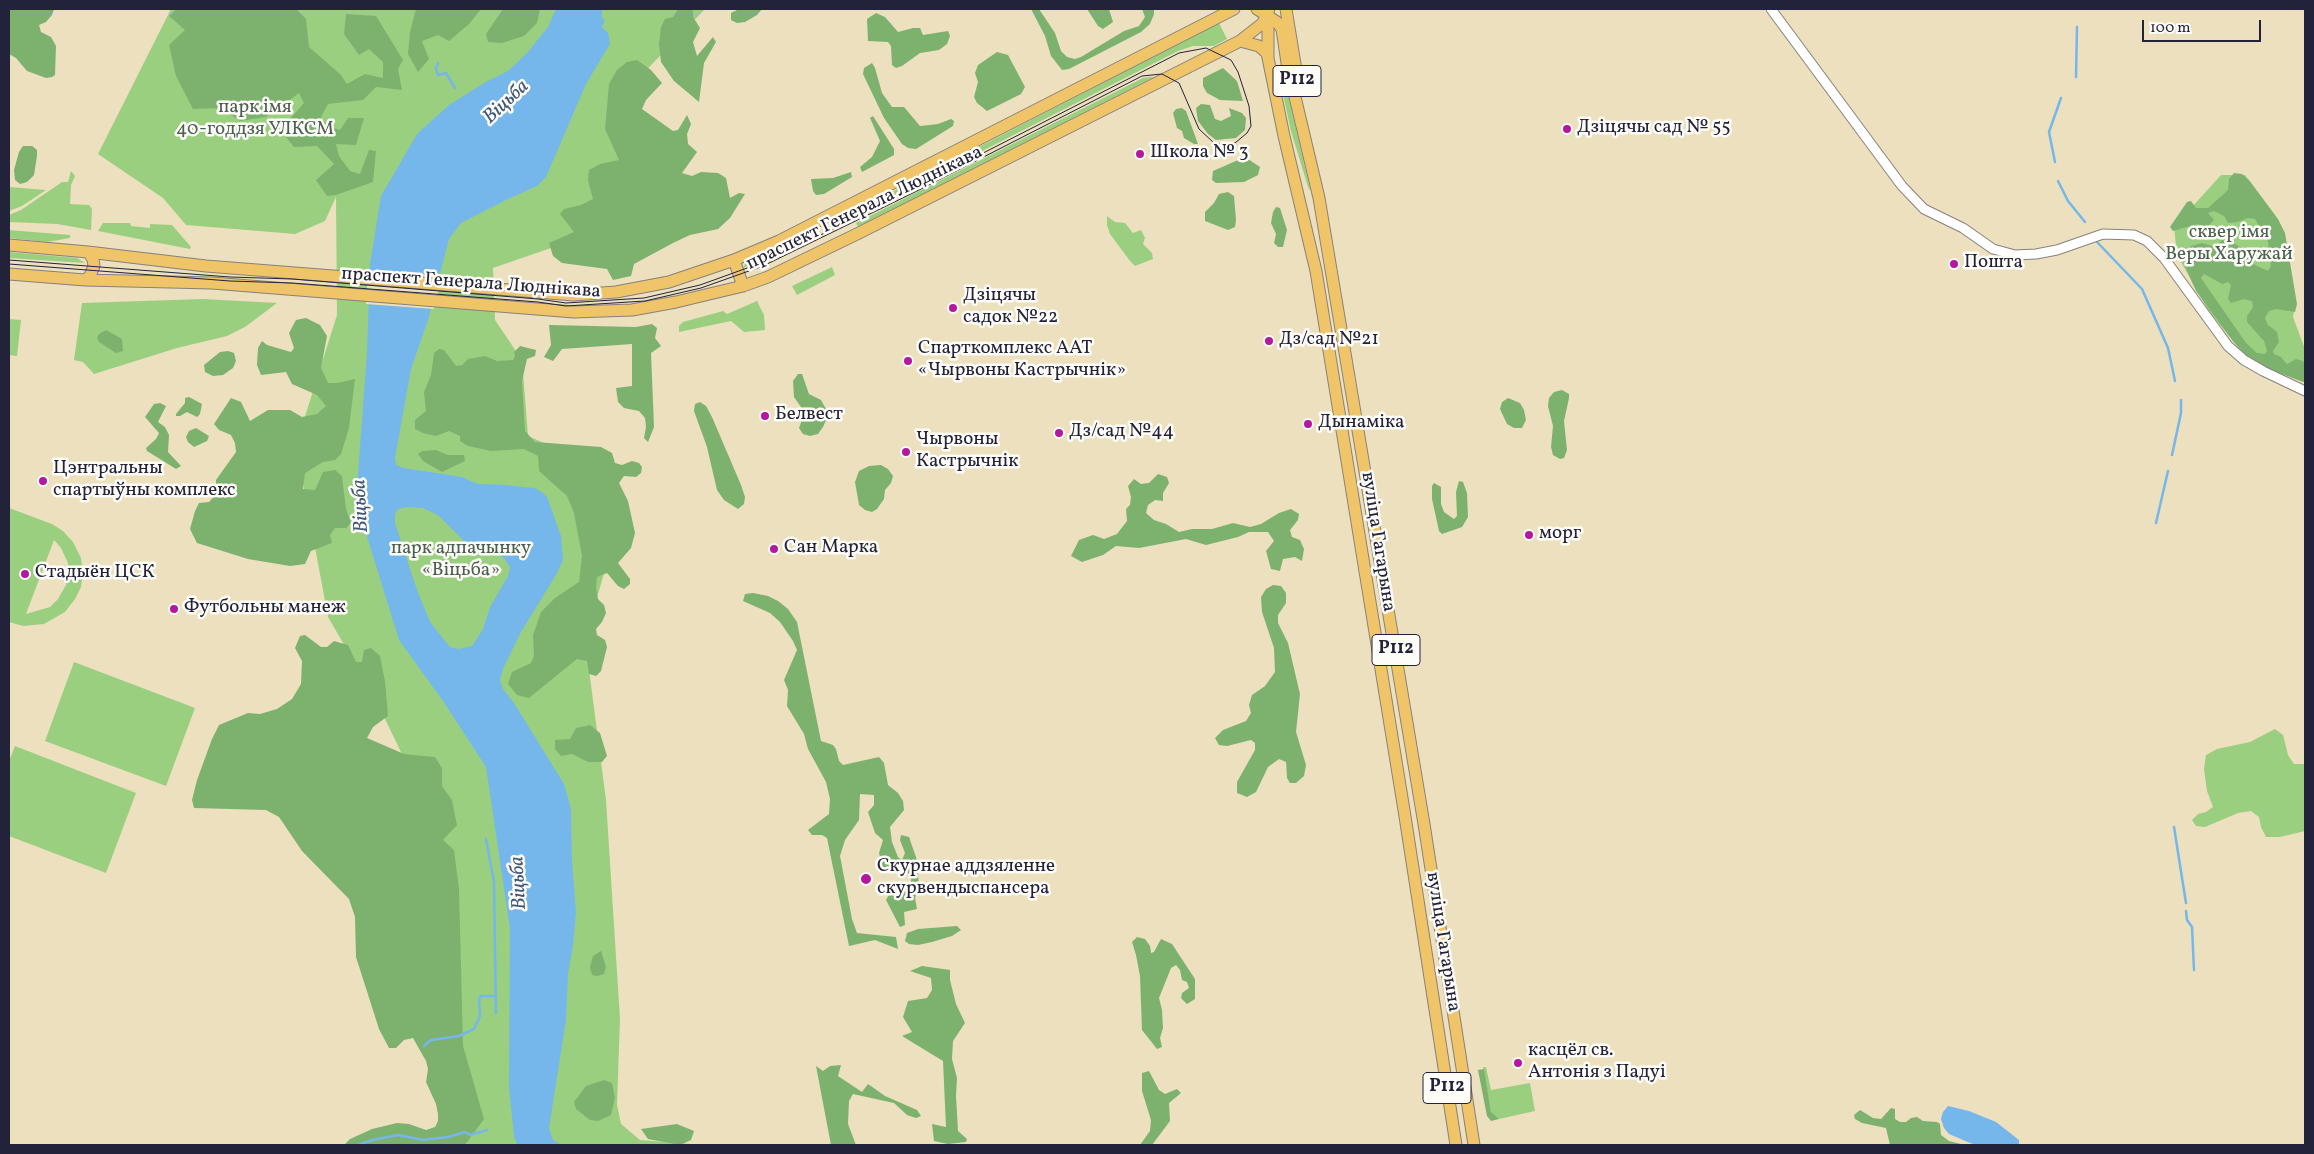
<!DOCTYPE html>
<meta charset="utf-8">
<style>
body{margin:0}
#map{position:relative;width:2314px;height:1154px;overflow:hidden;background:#ece0be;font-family:Vollkorn,serif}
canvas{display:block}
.frame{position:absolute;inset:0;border:10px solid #22223b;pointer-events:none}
.scale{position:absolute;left:2142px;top:20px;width:119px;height:22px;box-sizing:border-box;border:2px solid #22223b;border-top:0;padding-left:6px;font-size:15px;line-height:18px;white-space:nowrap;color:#22223b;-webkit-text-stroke:4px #fdfcf7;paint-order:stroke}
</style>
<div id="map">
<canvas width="2314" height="1154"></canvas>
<div class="frame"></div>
<div class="scale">100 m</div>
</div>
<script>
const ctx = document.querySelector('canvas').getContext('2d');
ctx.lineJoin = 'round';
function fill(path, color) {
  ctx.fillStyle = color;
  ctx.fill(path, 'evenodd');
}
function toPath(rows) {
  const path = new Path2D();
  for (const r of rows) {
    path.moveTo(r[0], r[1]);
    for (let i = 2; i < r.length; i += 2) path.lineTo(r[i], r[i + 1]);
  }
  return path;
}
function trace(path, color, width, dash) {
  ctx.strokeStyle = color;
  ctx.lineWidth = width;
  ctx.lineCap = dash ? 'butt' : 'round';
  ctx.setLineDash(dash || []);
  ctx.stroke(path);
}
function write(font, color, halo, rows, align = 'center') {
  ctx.font = font + ' Vollkorn,serif';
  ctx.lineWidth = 5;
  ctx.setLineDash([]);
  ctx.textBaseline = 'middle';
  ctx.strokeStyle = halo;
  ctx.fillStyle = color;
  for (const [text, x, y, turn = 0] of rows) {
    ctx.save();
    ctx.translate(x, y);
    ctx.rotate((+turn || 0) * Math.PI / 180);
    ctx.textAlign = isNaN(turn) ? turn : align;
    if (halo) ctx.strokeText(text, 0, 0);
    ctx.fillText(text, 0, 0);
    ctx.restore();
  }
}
fill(toPath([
 [171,9,705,9,632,85,619,191,580,238,493,268,495,320,522,360,528,436,576,457,616,532,585,639,606,800,620,1019,617,1105,621,1124,640,1140,703,1145,467,1145,448,1096,423,798,375,698,328,617,296,445,337,315,336,197,325,221,295,234,186,225,163,198,98,154],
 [1219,23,1227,39,1214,46,1193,46,1178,51,853,217,851,213],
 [1277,67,1282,69,1310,189,1309,190,1291,131],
 [1150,77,1154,77,858,227,856,223,1143,78],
 [71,171,75,176,71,185,70,204,89,205,92,209,91,230,57,224,9,222,9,215,21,210,62,182,68,182],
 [2221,175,2245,175,2281,232,2295,305,2293,317,2305,349,2305,382,2271,369,2240,350,2208,310,2177,255,2174,227],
 [9,187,46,190,22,206,9,211],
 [1107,216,1115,222,1125,223,1133,233,1141,230,1145,238,1143,244,1152,253,1153,259,1135,266,1130,261,1110,234,1107,225],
 [103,223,130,223,131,226,150,228,150,224,172,225,191,247,190,249,98,231],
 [9,230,70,235,70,238,47,242,9,238],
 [797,240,799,244,743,268,746,262],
 [9,252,77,258,85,263,9,258],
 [832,267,835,275,797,295,792,286],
 [203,299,277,303,245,327,227,336,177,348,94,374,83,362,74,360,82,303],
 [757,301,764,315,765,330,744,332,731,321,679,332,679,326,683,322,723,311,727,314],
 [9,319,21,320,17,356,9,355],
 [9,508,52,524,63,531,73,542,81,558,83,572,81,587,75,599,65,612,44,624,23,626,9,622],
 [54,540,61,548,68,563,66,585,58,599,50,607,26,614],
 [74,662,195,708,166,786,45,741],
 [2275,729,2283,735,2288,755,2294,764,2305,764,2305,831,2280,837,2266,837,2261,827,2259,817,2251,811,2238,813,2205,827,2196,826,2192,820,2198,814,2206,812,2213,807,2207,791,2204,769,2206,755,2217,749,2250,742],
 [15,746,136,793,106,873,9,836,9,761],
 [1483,1067,1486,1067,1491,1090,1530,1083,1535,1111,1499,1119,1494,1116,1491,1112]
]), '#9bcf80');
fill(toPath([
 [9,9,54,9,52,15,46,22,39,25,41,32,51,37,56,46,55,75,52,77,46,78,27,71,16,58,9,54],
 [177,9,296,9,306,19,309,47,341,75,347,84,365,74,383,78,383,62,369,49,359,55,344,34,346,14,376,16,403,60,398,69,402,90,376,87,363,100,328,104,321,117,328,126,340,130,348,118,364,118,356,145,336,144,339,156,350,171,360,174,369,150,376,151,373,182,336,195,327,196,316,180,334,164,317,146,294,147,280,130,304,103,299,93,266,117,240,121,222,108,193,109,176,76,169,45,185,30,169,16],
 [416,9,481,9,469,24,449,41,438,35,422,41,429,59,418,72,408,54,410,32],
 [503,9,540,9,537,23,524,36,502,43,488,42,486,34],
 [678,9,693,9,693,17,700,28,693,42,697,56,713,37,716,42,704,63,699,102,674,81,661,62,659,44,661,27,665,19,673,17],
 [739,9,762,9,757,15,745,22,737,23,731,20,731,13],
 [1031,9,1039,9,1055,33,1061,51,1067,57,1075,59,1081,57,1124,31,1139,26,1145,17,1142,9,1154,9,1154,14,1150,24,1141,32,1069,69,1062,70,1051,56,1045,36],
 [1087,9,1109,9,1113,22,1103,29,1098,26],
 [876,13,885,17,898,32,913,28,920,28,923,35,948,31,950,36,947,44,939,50,920,53,902,66,896,68,892,65,891,46,888,42,868,41,867,19],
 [997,52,1008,55,1025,87,1021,94,987,111,977,103,974,97,978,82,975,73,978,65],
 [637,60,651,70,662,83,646,100,642,109,673,131,678,130,687,115,691,124,687,134,688,144,697,152,682,173,692,176,701,172,718,173,726,178,730,198,739,193,745,194,730,218,718,229,690,235,673,243,634,264,631,276,613,280,607,269,562,263,553,256,549,243,574,232,560,214,564,209,581,205,593,199,588,180,589,170,600,164,619,160,605,129,609,84,617,70,627,62],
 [872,63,875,68,882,93,892,107,904,107,920,126,938,124,951,119,954,121,953,126,916,149,908,148,902,144,884,118,863,74,864,68],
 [1223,68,1237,81,1243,101,1220,100,1207,93,1203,86,1203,78],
 [1201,104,1210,105,1215,119,1221,121,1231,116,1229,108,1242,113,1246,118,1245,130,1236,138,1216,140,1208,134,1198,121,1196,108],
 [1182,108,1186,111,1198,144,1194,144,1184,138,1182,131,1177,128,1173,113,1176,109],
 [873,116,894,149,894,155,862,172,860,167,872,157,880,141,870,118],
 [23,146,32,146,37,150,37,156,34,175,27,182,20,184,15,180,14,170,19,152],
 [1245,157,1260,167,1258,175,1244,182,1216,183,1212,180,1213,171],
 [851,172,852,177,824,194,816,195,813,191,811,179,833,178],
 [2234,173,2242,174,2249,180,2278,219,2285,233,2297,304,2295,312,2276,309,2269,311,2265,318,2268,325,2277,332,2279,342,2273,351,2274,354,2281,357,2287,364,2296,359,2303,361,2305,364,2305,380,2303,382,2269,369,2247,356,2233,341,2196,291,2181,257,2182,251,2191,246,2202,243,2215,247,2222,240,2233,243,2242,248,2255,265,2268,271,2271,266,2268,241,2255,219,2248,218,2238,222,2228,223,2224,216,2214,211,2208,213,2214,220,2207,227,2197,224,2173,231,2170,227,2187,202,2191,201,2196,208,2208,208,2228,190,2229,179],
 [2204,274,2222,284,2228,282,2231,285,2228,299,2231,303,2244,299,2252,301,2253,307,2247,316,2247,322,2264,341,2267,351,2265,354,2257,353,2246,343,2201,278],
 [1228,192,1234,196,1236,220,1235,227,1228,230,1205,221,1205,212,1214,203,1219,194],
 [1276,207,1280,208,1287,230,1283,247,1278,247,1274,243,1276,234,1271,223,1273,212],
 [306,318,320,325,327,336,321,368,328,383,337,383,355,379,349,428,341,454,335,460,323,462,305,473,303,489,315,490,323,472,335,470,342,476,346,509,351,523,346,528,335,528,330,535,332,543,311,551,305,564,290,566,248,559,197,543,190,529,195,511,199,503,209,502,216,494,216,480,236,452,235,443,231,435,219,430,214,424,231,398,241,402,250,421,268,410,290,410,302,417,317,414,326,406,317,395,292,384,286,372,261,375,257,365,258,348,262,341,267,345,291,352,294,348,289,333,296,320],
 [652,324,657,328,655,338,661,346,651,353,654,427,648,442,644,438,646,427,645,418,639,411,624,408,618,402,616,388,632,386,632,344,562,349,553,361,544,357,551,345,549,325,636,327],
 [106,330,122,339,123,351,116,353,99,342,97,338,99,334],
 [520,346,536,350,535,356,527,359,522,381,525,431,535,442,601,447,612,453,615,463,622,465,632,461,639,463,642,467,641,473,636,477,624,476,619,483,628,501,635,533,631,548,618,563,630,579,630,584,624,589,618,586,607,573,597,577,596,587,598,599,604,605,606,613,602,622,596,629,597,635,605,640,607,647,601,671,596,676,589,674,587,661,577,659,529,698,517,695,508,684,512,672,531,663,534,656,533,635,541,612,555,598,579,582,582,556,574,513,567,496,539,471,538,456,524,449,491,451,468,446,460,441,460,436,449,431,436,436,423,433,415,429,415,420,426,411,424,392,431,375,434,353,439,349,444,350,456,366,462,365,468,359,485,356,497,361,513,360,515,356,514,352],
 [228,351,234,353,236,361,233,368,223,375,213,376,205,372,204,365,220,352],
 [798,374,802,374,809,394,821,400,826,409,827,418,823,427,818,434,810,436,803,434,799,428,803,417,803,410,794,397,793,381],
 [1562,390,1569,394,1569,398,1564,421,1567,450,1564,458,1560,459,1553,455,1551,447,1553,426,1548,406,1549,398,1554,392],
 [189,397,202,404,200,414,197,417,187,412,180,416,176,416,176,414,185,403,185,398],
 [1508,398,1520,403,1524,410,1526,420,1522,428,1514,428,1507,424,1500,409,1502,402],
 [700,402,706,406,712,417,741,485,745,497,744,504,738,509,724,500,717,490,707,447,694,411,695,404],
 [160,403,166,406,158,422,165,427,169,435,168,452,181,466,176,469,147,451,146,448,156,439,159,433,145,417,154,404],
 [196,428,209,436,207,441,194,447,188,442,186,437,189,431],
 [436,450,448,455,464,455,465,461,442,472,423,461,418,454,422,451],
 [881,465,888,469,893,476,891,483,885,490,884,499,877,509,872,512,865,510,859,505,855,482,859,471,869,466],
 [1158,474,1167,477,1169,483,1163,493,1163,501,1155,500,1148,505,1146,513,1154,520,1166,524,1179,532,1192,529,1212,529,1233,523,1250,527,1261,524,1279,513,1291,509,1299,514,1298,520,1290,530,1292,537,1300,540,1304,549,1302,561,1295,557,1283,559,1280,571,1271,569,1266,551,1274,541,1268,532,1249,532,1238,537,1206,545,1186,539,1139,548,1116,546,1103,555,1082,562,1071,556,1079,540,1093,535,1104,539,1117,534,1127,521,1126,509,1130,505,1131,497,1128,486,1134,479,1141,484,1149,483],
 [1459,481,1463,482,1467,493,1468,517,1462,527,1442,534,1439,531,1432,499,1432,486,1434,483,1441,487,1441,504,1444,512,1454,519,1457,516,1456,492],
 [1273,585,1281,586,1286,593,1286,603,1278,615,1278,623,1288,643,1300,694,1296,732,1306,765,1304,776,1296,783,1290,783,1287,778,1286,762,1279,759,1268,767,1256,792,1247,797,1237,793,1237,782,1255,750,1255,743,1251,740,1227,746,1219,745,1215,738,1223,730,1246,721,1251,713,1249,705,1252,695,1265,686,1275,672,1274,648,1262,612,1261,597,1266,589],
 [753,593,768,596,778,601,788,609,797,622,821,741,833,745,836,749,839,761,843,765,879,757,884,763,888,785,898,793,903,801,904,810,890,827,892,842,898,857,902,860,905,853,900,840,901,835,909,837,917,860,919,887,915,898,917,909,904,912,905,925,900,927,886,900,891,891,897,887,911,887,911,878,906,870,899,867,890,871,882,867,879,853,883,840,875,833,868,812,874,805,874,795,860,794,859,820,845,840,840,856,852,919,857,933,896,937,898,949,875,940,849,946,827,838,822,835,812,835,808,830,829,814,830,799,826,782,808,749,804,734,787,706,788,690,784,680,797,650,793,641,780,622,770,613,743,601,745,594],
 [305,635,321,647,327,647,334,641,348,645,356,662,362,662,364,650,371,648,380,656,385,681,388,716,373,727,367,738,404,754,435,757,442,768,442,786,452,800,457,825,443,840,454,850,459,889,463,1046,484,1119,465,1145,344,1145,350,1139,372,1129,397,1123,409,1124,426,1130,435,1127,438,1121,438,1114,436,1104,426,1082,428,1069,426,1061,413,1038,404,1040,396,1048,389,1048,379,1029,356,957,355,917,349,899,302,851,279,817,266,810,194,808,192,800,197,780,212,739,219,725,248,713,260,714,277,709,292,699,301,684,302,661,295,648,300,636],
 [590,725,600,733,607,756,602,762,588,762,572,754,561,756,555,749,555,740,570,739,576,728],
 [957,926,961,930,952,936,932,942,918,945,909,944,905,941,907,933,918,929],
 [1137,937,1145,939,1150,946,1151,953,1154,952,1161,939,1172,944,1195,979,1195,999,1187,1004,1181,998,1182,993,1189,988,1187,982,1182,980,1180,970,1176,965,1171,968,1159,998,1162,1010,1163,1028,1160,1038,1162,1047,1157,1049,1142,1030,1140,976,1136,955,1132,942],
 [601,951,606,967,604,974,597,976,592,975,590,967,593,956],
 [922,966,950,970,950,980,956,1004,965,1023,953,1041,952,1059,957,1078,956,1096,958,1131,967,1139,966,1142,948,1144,934,1141,932,1124,946,1127,943,1061,902,1036,912,1032,903,1017,908,1001,927,998,932,990,931,978,910,971],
 [841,1065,838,1076,862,1092,868,1084,885,1096,917,1110,921,1116,916,1118,907,1115,894,1103,853,1094,849,1101,848,1124,856,1145,831,1145,816,1066,823,1071,830,1066],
 [1484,1069,1491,1112,1499,1119,1491,1121,1487,1116,1478,1070],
 [1149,1071,1159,1090,1165,1094,1177,1089,1181,1093,1169,1103,1170,1121,1152,1145,1140,1145,1150,1131,1151,1120,1142,1091,1142,1073],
 [604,1080,612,1083,615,1098,611,1115,598,1121,590,1120,576,1109,574,1102,586,1086],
 [1891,1108,1895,1109,1895,1119,1900,1122,1906,1122,1911,1118,1917,1117,1923,1121,1937,1122,1940,1124,1941,1135,1949,1141,1965,1145,1890,1145,1886,1128,1862,1123,1855,1119,1854,1115,1860,1110,1873,1118,1881,1119],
 [677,1124,694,1131,691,1140,680,1145,648,1139,641,1129]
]), '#7cb26e');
fill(toPath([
 [556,9,602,9,602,17,605,21,602,27,608,33,610,44,586,84,546,177,537,186,506,200,461,223,449,239,428,320,411,369,395,458,396,465,404,468,462,477,478,484,505,485,534,488,542,492,547,497,561,536,563,560,556,575,521,632,503,669,500,680,503,689,514,703,564,784,571,809,572,861,576,912,573,946,568,974,566,1020,549,1128,553,1140,561,1145,517,1145,514,1136,509,1088,510,929,486,767,443,701,399,640,356,501,367,353,370,264,381,196,417,134,449,105,484,83,508,71,527,53,548,27],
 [407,507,423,508,438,515,465,542,481,546,504,558,510,567,508,576,490,607,483,629,472,646,459,649,450,647,430,622,417,590,395,523,395,514,398,509],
 [1948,1106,1969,1111,1996,1122,2019,1140,2019,1145,1975,1145,1949,1134,1944,1128,1941,1119,1943,1112]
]), '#75b7ea');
fill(toPath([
 [368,270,442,276,434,309,366,304]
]), '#ece0be');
trace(toPath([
 [438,63,436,69,438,75,446,73,455,88],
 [2076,77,2077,27],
 [2055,162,2049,132,2061,98],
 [2058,181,2068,201,2085,222],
 [2097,242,2142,289,2168,348,2175,381],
 [2172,455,2181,413,2181,400],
 [2156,523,2168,471],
 [2174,827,2186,903],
 [486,839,494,882,496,1013],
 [2186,911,2187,920,2192,927,2194,970],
 [424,1046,431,1040,459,1036,474,1029,480,1016,479,999,481,996,496,996],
 [358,1145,372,1140,398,1135,423,1140,448,1137,465,1132,470,1135,487,1130]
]), '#75b7ea', 2.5);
const minor = toPath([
 [1771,9,1902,186,1924,209,1963,228,1993,249,2015,255,2036,254,2057,250,2103,234,2134,235,2147,241,2164,258,2228,346,2244,360,2263,371,2305,391]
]);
const major = toPath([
 [1257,9,1277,22,1282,29,1287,63,1319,198,1424,824,1474,1145],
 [1286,9,1297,76],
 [1268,15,1268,57],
 [1240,41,1259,46,1267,53,1284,136,1316,271,1404,810,1456,1145],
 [9,245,88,252,206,266,574,295,616,292,669,282,734,260,779,241,1234,9],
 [734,260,743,286],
 [9,274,85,280,212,283,574,312,632,310,676,302,743,286,768,277,859,233,1240,41,1263,23,1269,9],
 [85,280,90,276,94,266,93,259,88,252]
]);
trace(minor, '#87817c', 11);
trace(major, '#87817c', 13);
trace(minor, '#fff', 9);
trace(major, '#f0c469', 11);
trace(toPath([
 [9,260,230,277,292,279,538,299,566,303,644,298,700,285,761,263,852,220,1179,53,1206,48,1231,60,1238,72,1249,106,1251,126,1247,133,1235,143,1225,145,1214,143,1199,129,1179,83,1162,74,1142,76,919,190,763,266,701,288,645,301,566,306,538,302,292,283,230,281,9,264]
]), '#22223b', 1);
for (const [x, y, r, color] of [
 [1567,129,5,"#b5179e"],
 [1140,154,5,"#b5179e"],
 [1954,264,5,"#b5179e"],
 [953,308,5,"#b5179e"],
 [1269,341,5,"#b5179e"],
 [908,361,5,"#b5179e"],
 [765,416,5,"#b5179e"],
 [1308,424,5,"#b5179e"],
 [1059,433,5,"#b5179e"],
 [906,452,5,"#b5179e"],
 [43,481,5,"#b5179e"],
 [1529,535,5,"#b5179e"],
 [774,549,5,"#b5179e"],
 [25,574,5,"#b5179e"],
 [174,609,5,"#b5179e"],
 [866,879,6,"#b5179e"],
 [1518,1063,5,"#b5179e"]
]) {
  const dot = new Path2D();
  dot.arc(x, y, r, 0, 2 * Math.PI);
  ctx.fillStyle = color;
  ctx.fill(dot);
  trace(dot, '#fdfcf7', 2);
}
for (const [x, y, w] of [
 [1297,81,48],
 [1396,650,48],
 [1447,1088,48]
]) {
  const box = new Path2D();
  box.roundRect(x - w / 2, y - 15.5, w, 31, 4);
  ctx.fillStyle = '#fdfcf7';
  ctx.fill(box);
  trace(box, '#22223b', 1);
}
write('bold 18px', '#22223b', null, [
 ["Р112",1297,81],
 ["Р112",1396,650],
 ["Р112",1447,1088]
]);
write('19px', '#4c5f53', '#fdfcf7', [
 ["парк імя",255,109],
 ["40-годдзя УЛКСМ",255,131],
 ["сквер імя",2229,234],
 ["Веры Харужай",2229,256],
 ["парк адпачынку",461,550],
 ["«Віцьба»",461,572]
]);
write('19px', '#22223b', '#fdfcf7', [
 ["Дзіцячы сад № 55",1577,129],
 ["Школа № 3",1150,154],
 ["Пошта",1964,264],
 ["Дзіцячы",963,297],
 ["садок №22",963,319],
 ["Дз/сад №21",1279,341],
 ["Спарткомплекс ААТ",918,350],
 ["«Чырвоны Кастрычнік»",918,372],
 ["Белвест",775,416],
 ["Дынаміка",1318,424],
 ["Дз/сад №44",1069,433],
 ["Чырвоны",916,441],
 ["Кастрычнік",916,463],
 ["Цэнтральны",53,470],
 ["спартыўны комплекс",53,492],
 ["морг",1539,535],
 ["Сан Марка",784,549],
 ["Стадыён ЦСК",35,574],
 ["Футбольны манеж",184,609],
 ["Скурнае аддзяленне",877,868],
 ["скурвендыспансера",877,890],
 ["касцёл св.",1528,1052],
 ["Антонія з Падуі",1528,1074]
], 'left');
write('19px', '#22223b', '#fdfcf7', [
 ["праспект Генерала Люднікава",865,209,-26],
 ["праспект Генерала Люднікава",471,284,4],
 ["вуліца Гагарына",1377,542,81],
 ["вуліца Гагарына",1442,942,81]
]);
write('italic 20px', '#3f5678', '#fdfcf7', [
 ["Віцьба",507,103,-43],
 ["Віцьба",362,506,-93],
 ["Віцьба",520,883,-93]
]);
</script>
